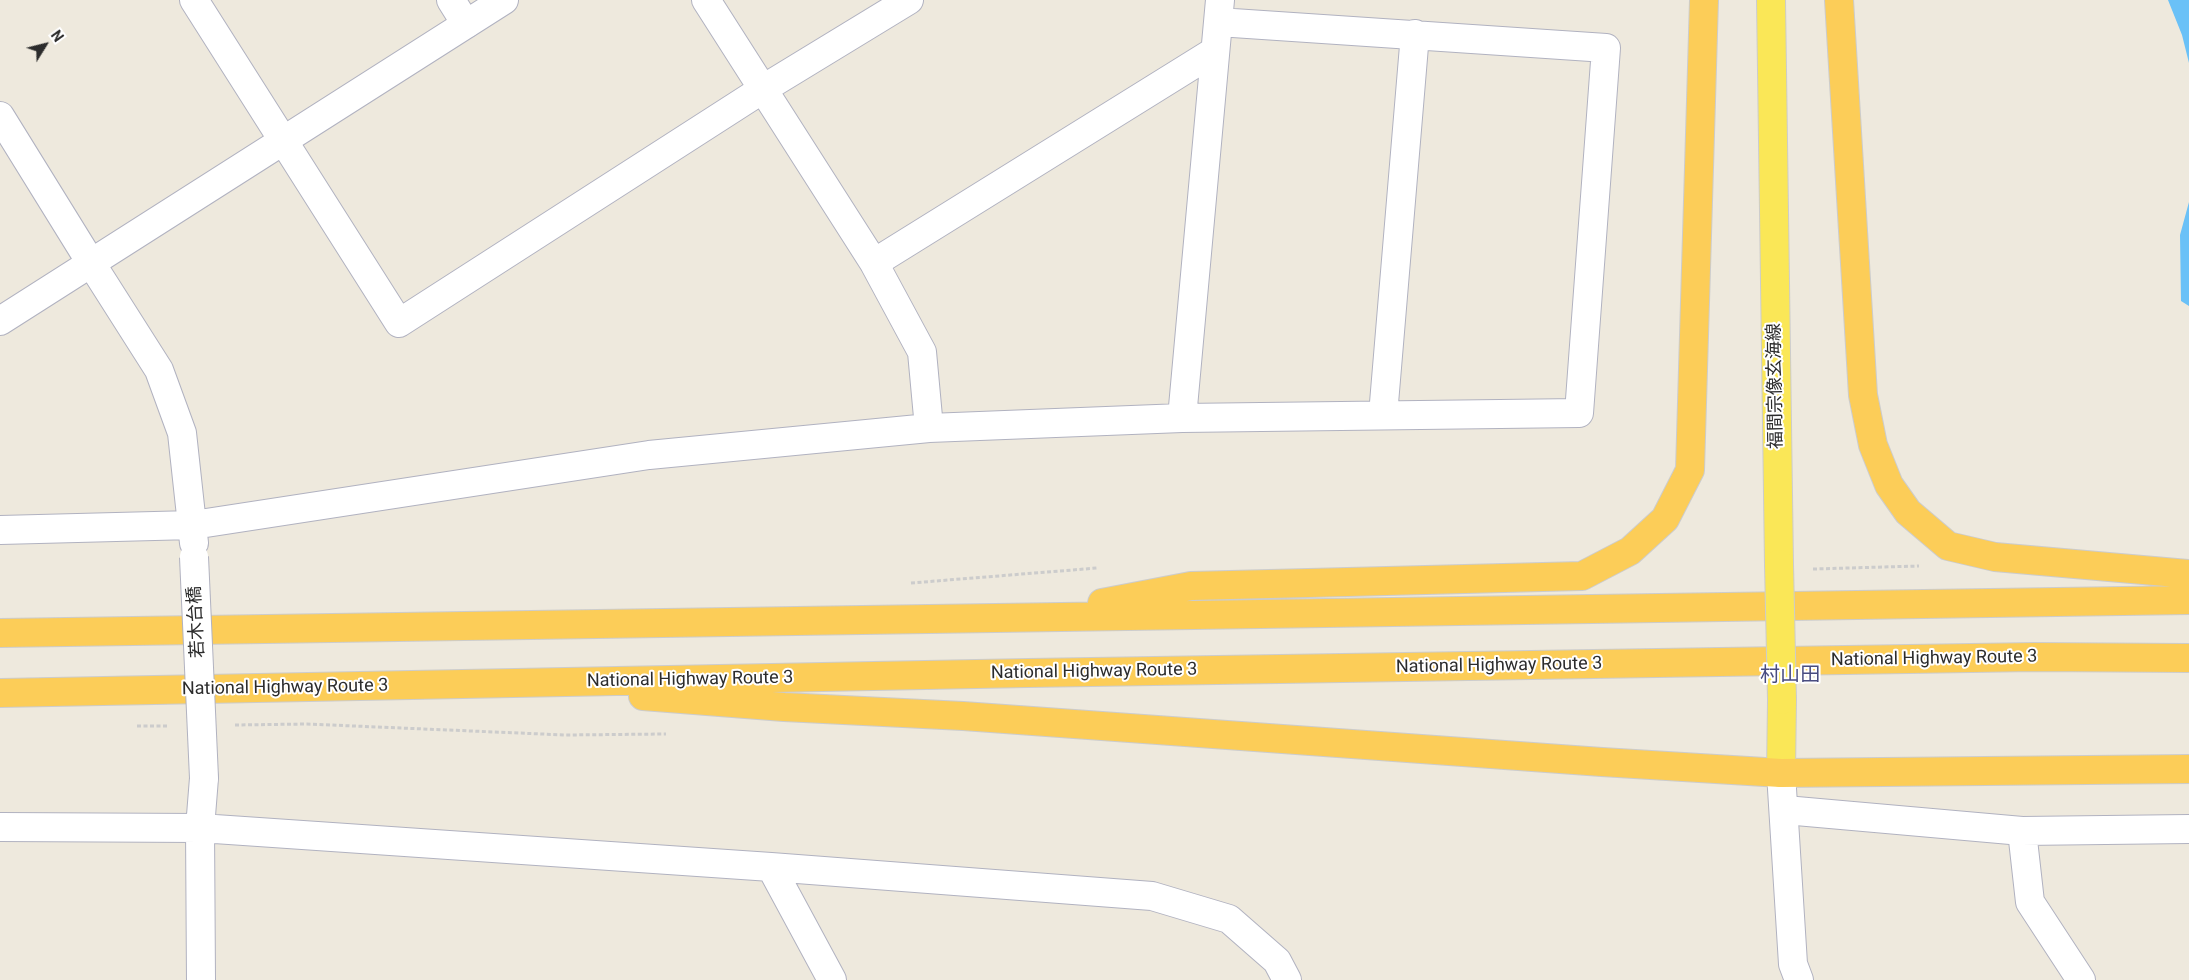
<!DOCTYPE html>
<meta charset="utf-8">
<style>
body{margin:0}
#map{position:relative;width:2189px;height:980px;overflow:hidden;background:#eee9dd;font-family:Roboto,sans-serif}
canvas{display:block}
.north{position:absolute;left:20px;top:20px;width:50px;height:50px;-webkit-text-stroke:4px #fff;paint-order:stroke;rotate:54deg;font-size:14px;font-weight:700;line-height:20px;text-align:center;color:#2c2c2c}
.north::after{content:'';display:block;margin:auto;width:18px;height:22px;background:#2c2c2c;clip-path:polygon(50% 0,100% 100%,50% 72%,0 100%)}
</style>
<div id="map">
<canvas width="2189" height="980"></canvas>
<div class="north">N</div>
</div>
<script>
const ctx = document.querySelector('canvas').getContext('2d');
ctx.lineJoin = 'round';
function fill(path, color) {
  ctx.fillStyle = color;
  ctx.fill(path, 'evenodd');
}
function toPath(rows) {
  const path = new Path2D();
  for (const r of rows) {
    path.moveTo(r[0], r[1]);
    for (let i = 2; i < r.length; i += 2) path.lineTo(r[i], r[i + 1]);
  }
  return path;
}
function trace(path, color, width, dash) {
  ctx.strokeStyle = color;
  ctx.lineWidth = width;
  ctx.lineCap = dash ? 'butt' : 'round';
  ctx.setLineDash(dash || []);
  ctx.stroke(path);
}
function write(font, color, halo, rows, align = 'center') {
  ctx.font = font + ' Roboto,"Noto Sans JP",sans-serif';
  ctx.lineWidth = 4;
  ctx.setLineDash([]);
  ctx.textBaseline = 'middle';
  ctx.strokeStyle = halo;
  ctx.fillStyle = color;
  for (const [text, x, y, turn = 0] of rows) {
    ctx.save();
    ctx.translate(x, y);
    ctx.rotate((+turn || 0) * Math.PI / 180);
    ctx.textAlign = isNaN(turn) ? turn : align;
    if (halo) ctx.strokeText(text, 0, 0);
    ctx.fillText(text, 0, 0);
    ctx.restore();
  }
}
fill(toPath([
 [2168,0,2189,0,2189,63,2182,35],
 [2189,202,2189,306,2181,301,2180,235]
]), '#6ac1f7');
const minor = toPath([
 [194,0,399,323,763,89,909,0],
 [451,0,466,24],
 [706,0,874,263,922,352,929,428],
 [91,263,159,370,182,433,194,543],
 [874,263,1215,51],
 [1383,415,1415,34],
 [1182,418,1220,0],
 [0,530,193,525,649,455,929,428,1182,418,1579,413,1606,48,1218,22],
 [1785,810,2022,831,2189,829],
 [0,827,200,828,771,867,1152,896,1229,919,1277,961,1287,980],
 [2022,831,2030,902,2081,980],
 [771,867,832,980],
 [201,980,200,828,204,778]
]);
const tertiary = toPath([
 [0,116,91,263],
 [0,321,504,0],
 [1781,773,1793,964,1799,980]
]);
const primary = toPath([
 [1771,0,1779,564],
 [1781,773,1782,700]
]);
const trunk = toPath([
 [1839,0,1863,395,1873,445,1889,485,1908,512,1948,546,1995,557,2189,574],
 [1102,603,1191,586,1582,576,1630,551,1665,519,1690,470,1704,0],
 [0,633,2189,600],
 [0,693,1028,673,2034,657,2189,658],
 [643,696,784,707,963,716,1602,762,1781,773,2189,769]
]);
trace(minor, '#b1b2c0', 30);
trace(tertiary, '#b1b2c0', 30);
trace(primary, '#ccc', 30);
trace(trunk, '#ccc', 30);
trace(toPath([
 [1813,569,1919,566],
 [911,583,1097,568],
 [235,725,307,724,565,735,666,734],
 [137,726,168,726]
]), '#ccc', 3, [4, 2.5]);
trace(minor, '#fff', 28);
trace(tertiary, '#fff', 28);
trace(primary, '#fae757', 28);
trace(trunk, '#fccd58', 28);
const minorBridge = toPath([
 [194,557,204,778]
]);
const primaryBridge = toPath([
 [1779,564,1782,700]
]);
trace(minorBridge, '#b1b2c0', 30, []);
trace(primaryBridge, '#ccc', 30, []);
trace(minorBridge, '#fff', 28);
trace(primaryBridge, '#fae757', 28);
write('18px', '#2c2c2c', '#fff', [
 ["福間宗像玄海線",1776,386,-91],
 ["若木台橋",197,622,-93],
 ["National Highway Route 3",1934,659,-1],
 ["National Highway Route 3",1499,666,-1],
 ["National Highway Route 3",1094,672,-1],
 ["National Highway Route 3",690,680,-1],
 ["National Highway Route 3",285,688,-1]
]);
write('20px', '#494c80', '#fff', [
 ["村山田",1790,676]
]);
</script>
